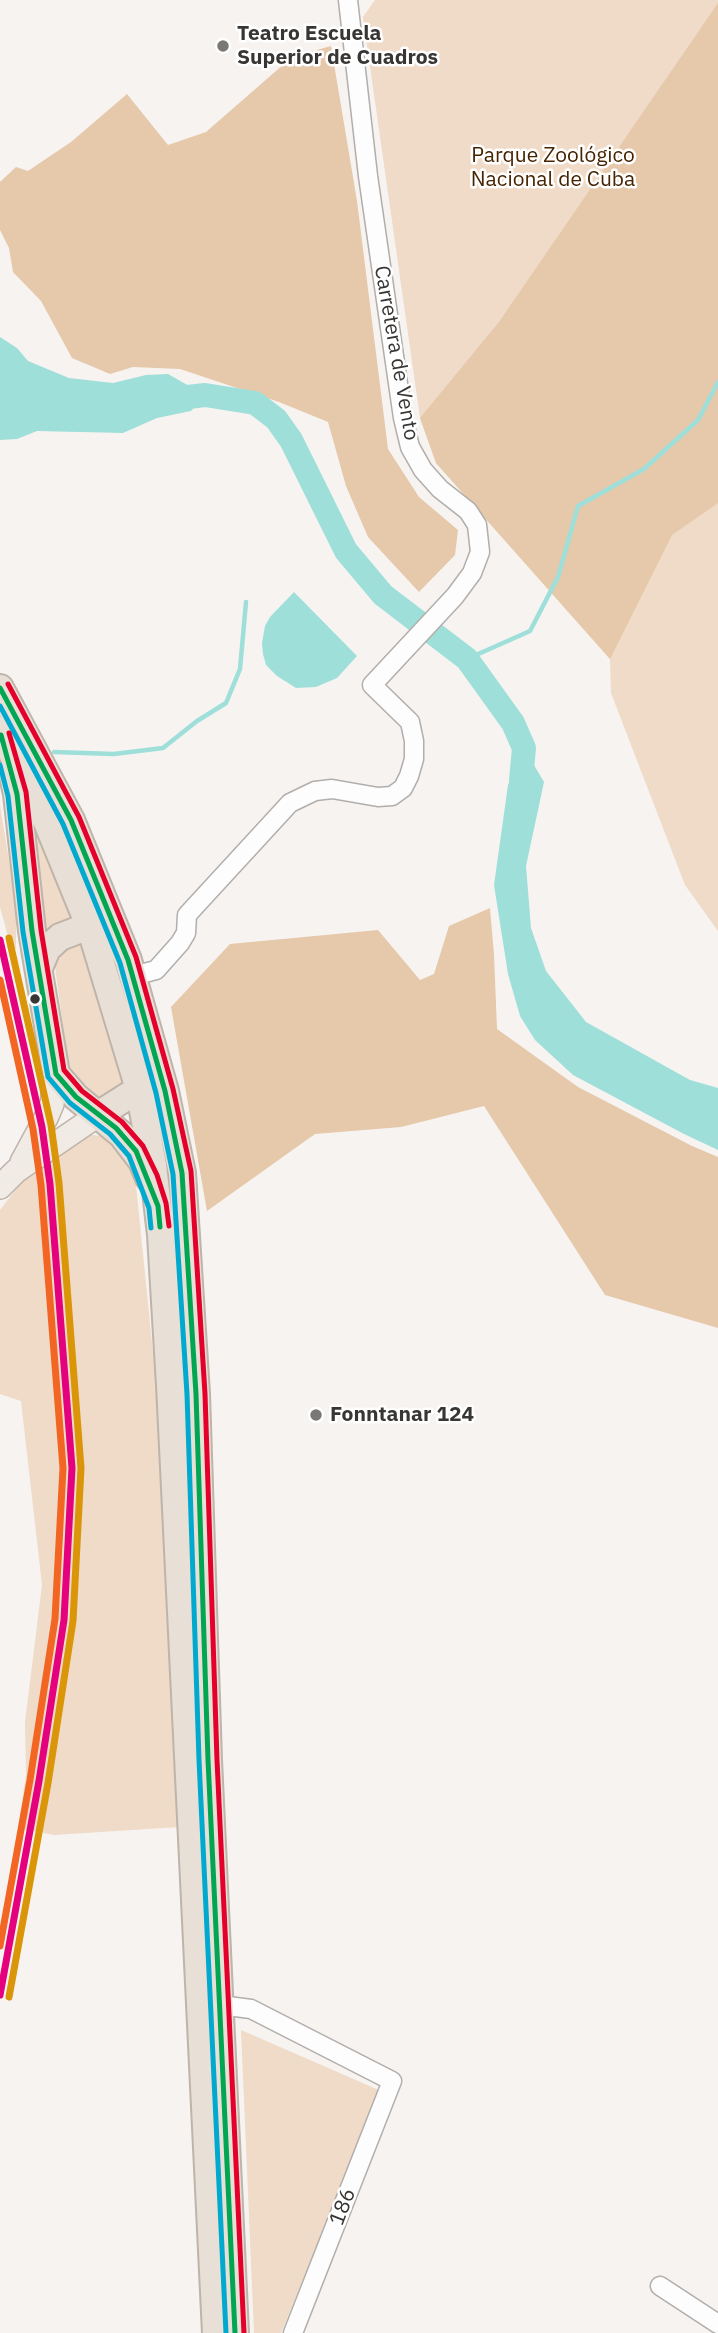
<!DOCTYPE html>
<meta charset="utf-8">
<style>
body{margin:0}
canvas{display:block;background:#f6f3f0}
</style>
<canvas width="718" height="2333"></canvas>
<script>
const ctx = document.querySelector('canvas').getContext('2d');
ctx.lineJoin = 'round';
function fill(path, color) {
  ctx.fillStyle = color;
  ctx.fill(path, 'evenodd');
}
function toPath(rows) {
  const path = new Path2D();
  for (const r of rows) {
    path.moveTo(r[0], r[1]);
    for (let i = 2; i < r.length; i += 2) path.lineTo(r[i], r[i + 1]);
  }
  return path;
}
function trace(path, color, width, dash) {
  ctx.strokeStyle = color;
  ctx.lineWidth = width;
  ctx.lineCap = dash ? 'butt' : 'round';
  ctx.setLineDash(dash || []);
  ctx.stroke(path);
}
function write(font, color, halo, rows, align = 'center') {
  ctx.font = font + ' "IBM Plex Sans",sans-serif';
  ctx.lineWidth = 5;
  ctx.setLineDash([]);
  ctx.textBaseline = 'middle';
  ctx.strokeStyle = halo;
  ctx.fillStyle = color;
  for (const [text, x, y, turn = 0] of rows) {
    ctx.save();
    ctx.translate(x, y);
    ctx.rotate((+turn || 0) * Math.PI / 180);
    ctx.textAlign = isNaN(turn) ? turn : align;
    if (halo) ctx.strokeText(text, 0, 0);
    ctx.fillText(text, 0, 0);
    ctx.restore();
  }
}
fill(toPath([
 [375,0,718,0,718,931,685,885,611,693,610,659,436,463,420,418,363,17],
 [0,805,16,904,16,949,11,947,0,907],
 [40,827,80,916,48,937,32,836,35,829],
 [83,940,131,1086,113,1095,101,1097,86,1092,72,1074,68,1063,55,967,64,949],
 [85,1134,101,1136,114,1145,129,1162,135,1175,159,1412,179,1827,54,1835,18,1828,26,1775,25,1722,42,1585,21,1401,0,1394,0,1210,30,1171],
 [241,2030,381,2091,281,2333,254,2333]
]), '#efdbc8');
fill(toPath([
 [718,3,718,503,672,535,610,659,436,463,420,418,499,322],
 [331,46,357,201,388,449,419,497,458,530,455,555,419,592,368,537,346,486,328,422,279,402,180,369,133,367,110,374,72,358,41,301,13,272,9,248,0,230,0,182,16,167,28,171,71,142,127,94,168,145,206,132,292,57],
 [490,908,494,955,497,1029,578,1087,692,1146,718,1157,718,1328,605,1295,484,1106,401,1127,315,1134,207,1211,171,1007,230,944,378,930,420,980,434,974,449,926]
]), '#e6c8ab');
fill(toPath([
 [0,337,17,348,28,361,69,378,113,383,146,375,168,374,205,395,191,411,157,418,123,433,37,431,17,439,0,440],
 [294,592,357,656,337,678,316,687,296,688,277,676,266,665,263,654,262,643,265,626,270,617],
 [524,748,544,782,526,866,531,928,546,971,586,1022,690,1080,718,1088,718,1150,684,1134,573,1075,535,1040,520,1016,508,974,494,885,508,785]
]), '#9fdfd9');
trace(toPath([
 [467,659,530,631,558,577,578,506,644,469,698,420,718,382],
 [54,752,114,754,163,748,197,721,226,703,240,669,246,602]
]), '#9fdfd9', 4.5);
trace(toPath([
 [171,399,205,395,255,403,276,419,291,440,346,551,383,595,467,659,513,723,524,748,521,780]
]), '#9fdfd9', 24);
const minor = toPath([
 [133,976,156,970,180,943,186,933,187,915,290,803,315,791,332,789,378,797,392,796,403,788,409,776,414,759,414,741,410,722,372,685,455,596,472,573,480,552,477,525,468,511,440,489,423,470,410,447,403,418,368,176,348,0],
 [220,2005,251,2009,392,2081,293,2333],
 [660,2286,718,2324]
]);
const major = toPath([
 [22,1162,47,1116,52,1104,56,1074],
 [0,1187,16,1171,98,1115]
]);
const highway = toPath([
 [0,688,71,820,128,960,165,1091,182,1173,196,1394,208,1760,235,2333],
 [0,730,47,822,91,930,139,1089,153,1165,161,1235,170,1385,216,2333],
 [12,771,17,794,32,931,56,1074,76,1097,122,1135,142,1161,149,1178],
 [39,968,47,949,60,937,81,929,99,931,106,935],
 [98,1115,139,1089,149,1076]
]);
trace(minor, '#b1aeac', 21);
trace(major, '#beb4aa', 26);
trace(highway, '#beb4aa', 30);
trace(minor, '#fefdfd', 18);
trace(major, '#f1ebe6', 23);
trace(highway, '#e8dfd7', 26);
trace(toPath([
 [0,688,71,820,128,960,165,1091,182,1173,196,1394,208,1760,235,2333],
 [1,735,17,794,32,931,56,1074,76,1097,116,1128,136,1151,158,1206,160,1227]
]), '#00a651', 5);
trace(toPath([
 [0,706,63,824,120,963,156,1093,173,1174,187,1394,199,1760,226,2333],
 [0,765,8,796,23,932,48,1077,70,1103,110,1134,129,1156,149,1208,151,1228]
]), '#00a9ce', 5);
trace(toPath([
 [8,684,79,817,136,957,173,1089,191,1171,205,1394,217,1760,244,2333],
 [9,733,26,792,41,930,64,1070,82,1091,122,1122,143,1146,157,1175,166,1203,169,1226]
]), '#e4002b', 5);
trace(toPath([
 [0,940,42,1127,50,1184,72,1468,64,1620,39,1781,0,1995]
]), '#e5007d', 7);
trace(toPath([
 [0,980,33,1129,41,1185,63,1468,55,1619,30,1780,0,1946]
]), '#f26522', 7);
trace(toPath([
 [9,938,51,1125,59,1183,81,1468,73,1621,48,1783,9,1997]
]), '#da9508', 7);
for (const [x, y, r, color] of [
 [223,46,7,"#7a7876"],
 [35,999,6,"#383634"],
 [316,1415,7,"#7a7876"]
]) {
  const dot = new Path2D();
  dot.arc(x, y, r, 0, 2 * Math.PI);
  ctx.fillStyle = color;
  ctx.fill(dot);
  trace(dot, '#fff', 2.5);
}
write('bold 21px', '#383634', '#fff', [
 ["Teatro Escuela",237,34],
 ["Superior de Cuadros",237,58],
 ["Fonntanar 124",330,1415]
], 'left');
write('21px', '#462400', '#fff', [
 ["Parque Zoológico",553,156],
 ["Nacional de Cuba",553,180]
]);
write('21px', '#383634', '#fff', [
 ["Carretera de Vento",396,353,80],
 ["186",343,2207,-69]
]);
</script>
